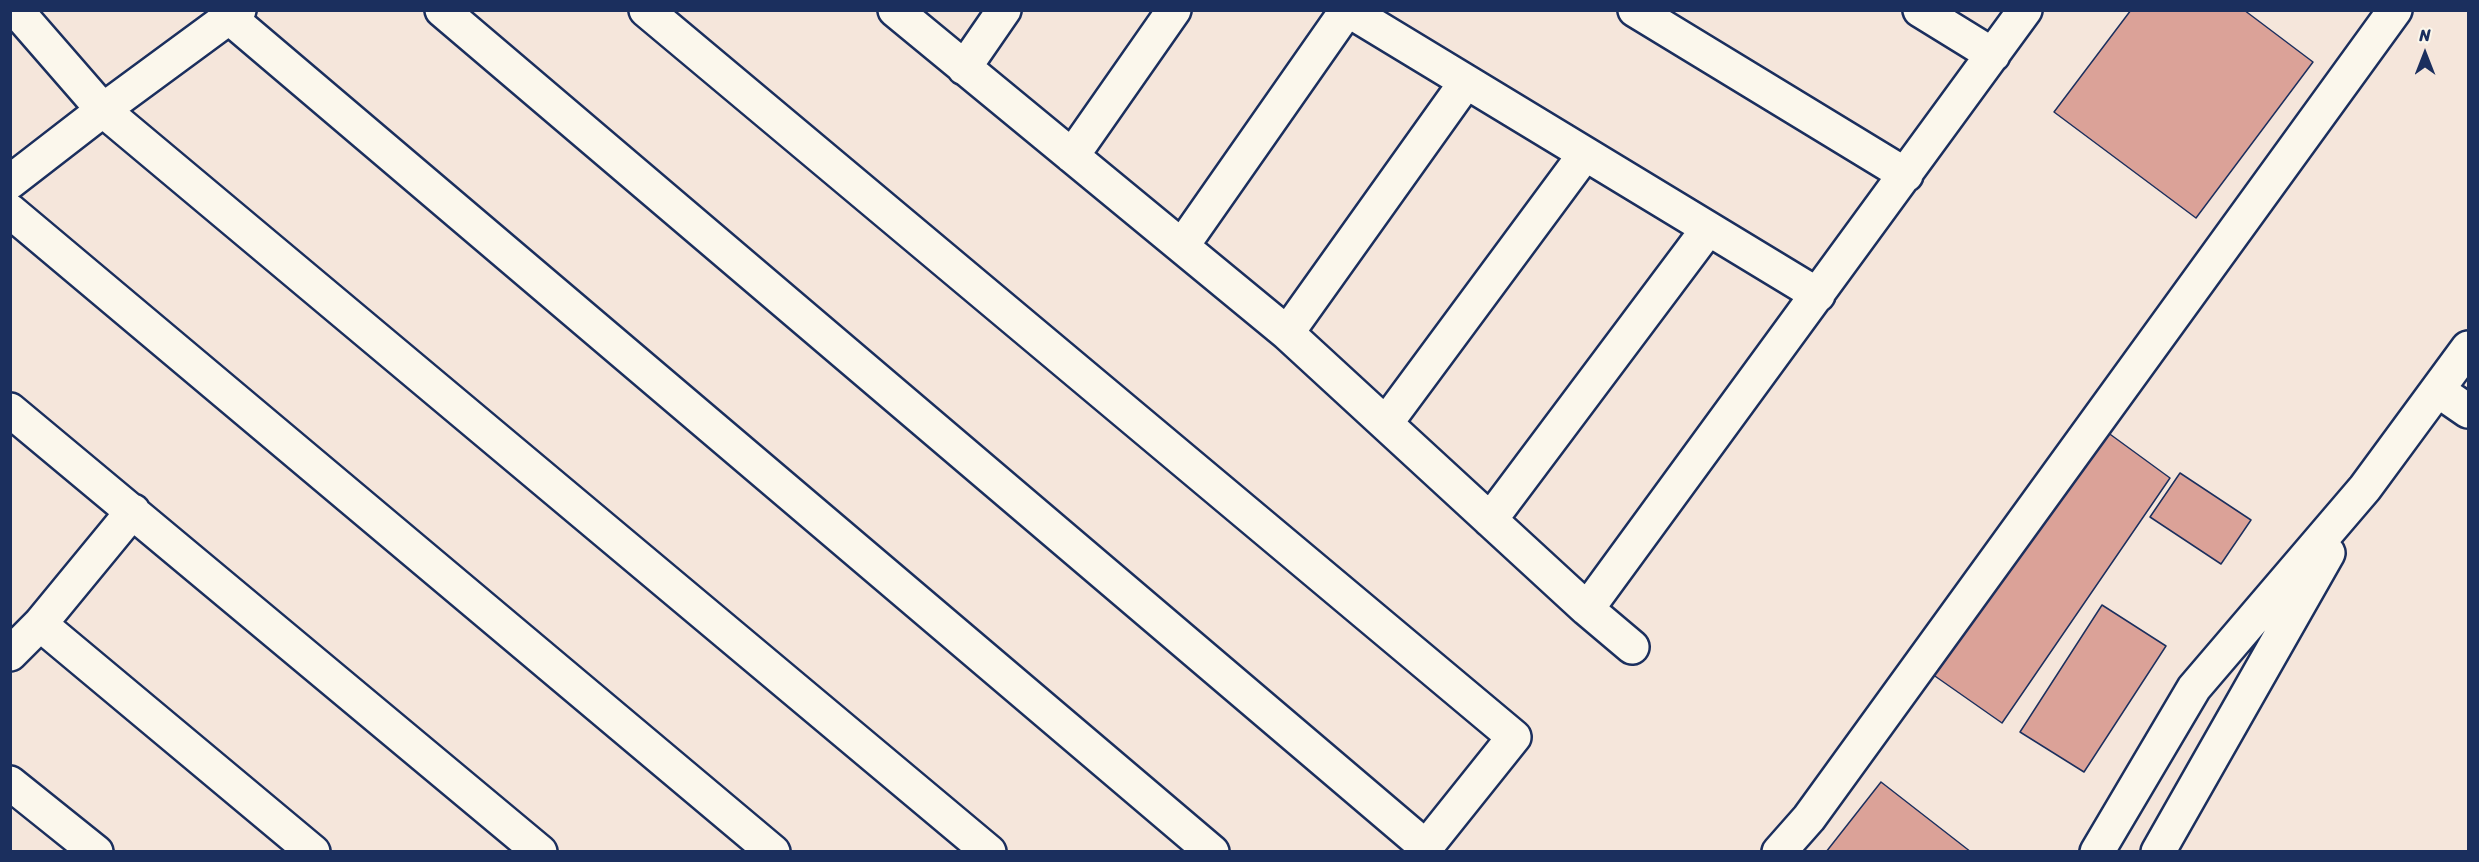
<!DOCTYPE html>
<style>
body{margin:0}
#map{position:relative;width:2479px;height:862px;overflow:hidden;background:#f5e6db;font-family:Sriracha,sans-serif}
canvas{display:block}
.frame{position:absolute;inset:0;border:12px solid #1b2f5e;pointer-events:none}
.north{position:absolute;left:2395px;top:24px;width:60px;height:60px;-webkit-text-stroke:4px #fbf7ec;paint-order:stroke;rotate:0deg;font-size:16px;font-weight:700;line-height:24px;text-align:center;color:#1b2f5e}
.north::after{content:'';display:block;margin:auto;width:21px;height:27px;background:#1b2f5e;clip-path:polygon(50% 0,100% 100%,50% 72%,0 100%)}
</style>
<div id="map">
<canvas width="2479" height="862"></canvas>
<div class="frame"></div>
<div class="north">N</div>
</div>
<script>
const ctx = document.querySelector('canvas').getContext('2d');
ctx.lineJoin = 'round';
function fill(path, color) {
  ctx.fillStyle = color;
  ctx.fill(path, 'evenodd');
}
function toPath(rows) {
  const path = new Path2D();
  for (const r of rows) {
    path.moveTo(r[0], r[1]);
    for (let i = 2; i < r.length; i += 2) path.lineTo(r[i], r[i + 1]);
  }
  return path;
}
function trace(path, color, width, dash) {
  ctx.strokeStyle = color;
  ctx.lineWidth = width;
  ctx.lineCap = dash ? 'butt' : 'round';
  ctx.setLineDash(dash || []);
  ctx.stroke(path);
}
const building = toPath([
 [2131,10,2244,10,2313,62,2196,218,2054,112,2131,10],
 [2107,432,2170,478,2002,723,1932,674,2107,432],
 [2180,473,2251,520,2221,564,2150,517,2180,473],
 [2102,605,2166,646,2084,772,2020,732,2102,605],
 [1881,782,1971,852,1826,852,1881,782]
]);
fill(building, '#dba298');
trace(building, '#1b2f5e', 1.5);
const minor = toPath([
 [16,10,103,110,989,852],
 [442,10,1426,847],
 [646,10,1514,737,1422,852],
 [895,10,1287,333,1587,609,1632,647],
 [1348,10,1818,295],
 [1635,10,1906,175],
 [1920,10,1993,55],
 [230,18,1212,852],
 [964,68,1004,10],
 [1072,156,1174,10],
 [10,182,103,110,239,10],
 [10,211,773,852],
 [1182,246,1347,10],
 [1287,333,1466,82],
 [2439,391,2468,411],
 [10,410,540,852],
 [1386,423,1585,154],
 [1490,520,1708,229],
 [1587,609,2025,10],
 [40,624,313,852],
 [10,654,40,624,133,511],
 [10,783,96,852],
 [1779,852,1809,818,2395,10],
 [2097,852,2194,688,2365,488,2468,348],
 [2158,852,2328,553]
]);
trace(minor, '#1b2f5e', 38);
trace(minor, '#fbf7ec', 33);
</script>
